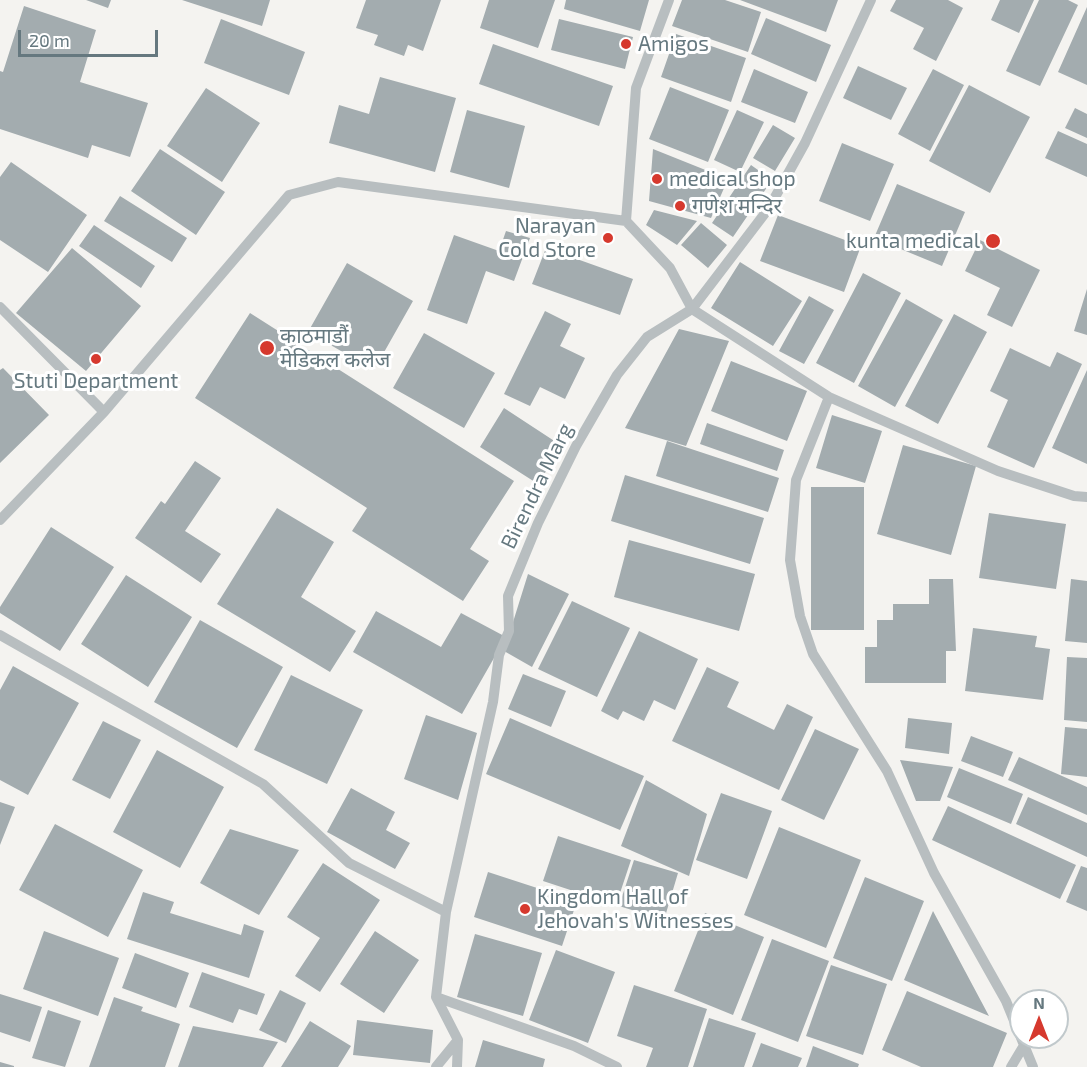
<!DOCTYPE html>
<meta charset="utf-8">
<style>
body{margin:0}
#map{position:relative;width:1087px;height:1067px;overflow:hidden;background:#f4f3f0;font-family:"Exo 2",sans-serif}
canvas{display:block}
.north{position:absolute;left:1009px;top:989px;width:60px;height:60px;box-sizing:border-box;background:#fff;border:2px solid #c1c9cc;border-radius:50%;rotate:0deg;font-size:16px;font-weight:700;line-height:24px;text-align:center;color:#65787f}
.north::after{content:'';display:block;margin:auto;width:21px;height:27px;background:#d6392e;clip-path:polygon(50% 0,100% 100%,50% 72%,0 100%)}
.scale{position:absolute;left:18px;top:30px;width:140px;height:27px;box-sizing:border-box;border:3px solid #65787f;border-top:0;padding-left:8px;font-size:18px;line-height:21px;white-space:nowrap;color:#65787f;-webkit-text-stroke:4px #fff;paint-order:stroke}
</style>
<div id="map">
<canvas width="1087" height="1067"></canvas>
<div class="north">N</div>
<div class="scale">20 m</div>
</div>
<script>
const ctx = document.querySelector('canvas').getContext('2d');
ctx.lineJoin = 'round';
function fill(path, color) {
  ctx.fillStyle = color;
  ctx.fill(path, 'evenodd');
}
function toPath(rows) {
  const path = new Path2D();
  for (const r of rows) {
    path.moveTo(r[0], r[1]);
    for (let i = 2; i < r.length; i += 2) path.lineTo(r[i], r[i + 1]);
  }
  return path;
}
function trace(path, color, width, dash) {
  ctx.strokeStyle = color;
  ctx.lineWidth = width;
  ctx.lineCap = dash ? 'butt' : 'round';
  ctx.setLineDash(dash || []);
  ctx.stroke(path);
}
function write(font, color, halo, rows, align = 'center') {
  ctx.font = font + ' "Exo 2","Noto Sans Devanagari",sans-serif';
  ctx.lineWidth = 6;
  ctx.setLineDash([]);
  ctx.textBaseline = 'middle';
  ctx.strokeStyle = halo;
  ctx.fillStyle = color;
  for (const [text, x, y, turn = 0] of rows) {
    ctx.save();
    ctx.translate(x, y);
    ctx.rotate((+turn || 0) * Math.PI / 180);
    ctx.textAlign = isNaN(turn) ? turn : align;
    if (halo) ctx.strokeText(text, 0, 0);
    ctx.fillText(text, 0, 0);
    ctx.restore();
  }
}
fill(toPath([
 [86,0,111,0,108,8],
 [182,0,270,0,262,26],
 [366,0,441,0,423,51,408,45,404,56,374,45,378,35,356,28],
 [489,0,555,0,538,48,480,28],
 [566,0,649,0,640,31,564,9],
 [682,0,725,0,761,12,748,52,672,26],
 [740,0,838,0,826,32],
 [896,0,948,0,963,8,936,61,913,49,924,28,890,11],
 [1000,0,1034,0,1019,33,991,20],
 [1039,0,1068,0,1078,5,1040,86,1006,71],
 [24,6,96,30,80,82,148,103,130,157,92,145,88,158,0,129,0,71,3,72],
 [1087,7,1087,85,1058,72],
 [766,18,831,45,816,82,751,54],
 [221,19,305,52,289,95,204,63],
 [559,19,633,37,625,69,551,50],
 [676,34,746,58,731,102,661,77],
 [493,44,613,86,599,126,479,84],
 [858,66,907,88,891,120,843,98],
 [754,69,808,92,795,123,741,102],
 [933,69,964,85,930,151,898,134],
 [380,77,456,98,435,172,329,143,339,105,369,114],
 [969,85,1030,117,990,193,929,161],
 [670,87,729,110,708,162,649,139],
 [206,88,260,123,222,182,167,146],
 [1075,108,1087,114,1087,138,1065,128],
 [467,110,525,126,509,188,450,172],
 [737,110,764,122,740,172,714,160],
 [773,125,795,138,775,171,753,158],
 [1058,131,1087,144,1087,177,1045,158],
 [842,143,894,164,870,221,819,201],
 [160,149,225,192,196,235,131,191],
 [653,149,728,179,711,218,649,201],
 [11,162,87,215,48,272,0,240,0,177],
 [751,165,772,180,733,237,712,223],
 [897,184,965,212,942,266,874,238],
 [120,196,187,238,172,262,104,221],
 [654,210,697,221,677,245,646,225],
 [778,215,861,246,844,292,760,261],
 [701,223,727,245,708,268,681,245],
 [94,225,155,266,141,288,79,246],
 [506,231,530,238,514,281,486,271,467,324,427,310,454,235,499,251],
 [980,240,1040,270,1012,327,987,315,1000,288,965,271],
 [72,248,141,306,86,371,16,313],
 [546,248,633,279,620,315,532,284],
 [740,262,802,301,773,346,711,308],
 [347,263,413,301,374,370,308,332],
 [863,273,901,293,854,383,816,363],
 [1087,289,1087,335,1074,331],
 [809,296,834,310,804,364,779,351],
 [906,299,943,320,895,407,858,386],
 [545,311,571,324,560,346,585,358,565,399,540,387,530,406,504,394],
 [250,313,514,481,470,549,489,561,463,601,352,531,367,508,195,398],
 [954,314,987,332,938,424,905,406],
 [679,329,729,341,686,446,625,428],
 [424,333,495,373,464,428,393,388],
 [1010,348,1050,367,1057,352,1082,364,1034,468,987,447,1008,400,990,391],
 [731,361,807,391,787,441,711,411],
 [3,368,49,415,0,463,0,370],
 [1087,370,1087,464,1052,448],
 [504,408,562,446,538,484,480,447],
 [832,415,882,431,865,483,816,468],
 [707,423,784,450,777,471,700,444],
 [667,441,779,478,768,512,656,476],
 [903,445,976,466,951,555,877,534],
 [195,461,221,478,185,531,221,554,201,583,135,538,161,501,165,504],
 [625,475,764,518,750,564,611,521],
 [811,487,864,487,864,630,811,630],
 [277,508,334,542,301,597,356,631,330,672,217,604],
 [989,513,1066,524,1056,589,979,578],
 [51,527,114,567,60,651,0,613,0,607],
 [629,540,755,574,739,631,614,597],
 [528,574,569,594,532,667,504,651],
 [126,575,192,617,148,687,81,644],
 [929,579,953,579,956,651,946,651,946,683,865,683,865,647,877,647,877,620,893,620,893,604,929,604],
 [1071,579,1087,581,1087,643,1065,641],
 [572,601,630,628,597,697,538,669],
 [376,611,441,647,461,613,506,637,462,714,353,652],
 [200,620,283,667,237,748,154,702],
 [973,628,1037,636,1035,647,1050,649,1043,700,965,691],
 [639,631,698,659,675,710,654,700,644,721,623,711,618,720,601,711],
 [1067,657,1087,658,1087,722,1064,720],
 [13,666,79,703,28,795,0,780,0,690],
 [707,667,739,682,727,707,774,730,787,704,813,717,779,790,672,741],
 [523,674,566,691,551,727,508,709],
 [291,675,363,710,327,784,254,750],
 [426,715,477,733,458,800,404,779],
 [510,718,644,776,620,830,486,774],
 [908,718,952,723,949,754,905,748],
 [103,721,141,740,110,799,72,780],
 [1065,727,1087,729,1087,777,1061,774],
 [815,729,859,749,824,820,781,800],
 [971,736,1013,752,1003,777,961,761],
 [157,750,224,787,180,868,113,832],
 [1019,757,1087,787,1087,815,1008,780],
 [900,760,953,767,940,801,916,801],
 [959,768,1023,794,1011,824,947,797],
 [646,780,707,814,689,876,621,846],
 [351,788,395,812,386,830,410,843,395,869,327,832],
 [721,793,772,811,747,879,696,860],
 [1028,797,1087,823,1087,857,1016,824],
 [0,802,15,807,0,845],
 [948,806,1076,865,1060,899,932,840],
 [55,824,143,870,108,937,19,890],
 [779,827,861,860,826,948,744,915],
 [230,829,299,850,259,915,200,883],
 [558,836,631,860,616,905,543,881],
 [634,860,678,873,664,920,619,906],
 [323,863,380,900,320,992,295,976,320,938,287,917],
 [1081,866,1087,868,1087,911,1066,902],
 [488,872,577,901,562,946,474,917],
 [865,877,924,901,892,981,833,958],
 [143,892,174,902,170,913,241,935,244,924,264,931,249,978,127,939],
 [933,911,989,1016,904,980],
 [705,913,764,937,733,1015,674,991],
 [44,931,119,958,98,1016,23,989],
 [375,931,419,960,384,1013,340,984],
 [475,934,542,953,523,1016,457,997],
 [772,939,829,961,798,1042,741,1020],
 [556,950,615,972,588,1043,529,1020],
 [135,953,189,973,176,1008,122,988],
 [831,965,887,984,863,1055,806,1036],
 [202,972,265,994,257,1015,239,1009,233,1023,189,1007],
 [634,985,707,1009,688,1067,646,1067,653,1048,617,1036],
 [280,990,306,1003,286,1043,259,1030],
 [907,991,1007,1033,993,1067,921,1067,882,1050],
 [0,994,42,1007,30,1042,0,1032],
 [114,997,143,1007,141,1011,180,1024,165,1067,89,1067],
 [48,1010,81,1021,65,1067,32,1058],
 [709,1018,756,1033,744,1067,693,1067],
 [357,1020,433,1030,430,1063,353,1055],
 [310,1021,351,1046,338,1067,281,1067],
 [193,1026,278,1042,263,1067,178,1067],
 [483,1040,545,1059,543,1067,475,1067],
 [761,1043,802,1058,798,1067,752,1067],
 [813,1046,859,1064,858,1067,806,1067],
 [0,1062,14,1066,14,1067,0,1067]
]), '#a3acaf');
trace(toPath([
 [626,221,670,268,692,309,829,397,998,471,1074,496,1087,497],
 [626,221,636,88,669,0],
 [0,307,104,412],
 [829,397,796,480,790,560,800,616,813,654,887,771,934,873,1006,1001,1033,1067],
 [0,520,104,412,289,195,338,182,626,221],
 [0,635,263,784,349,863,446,912],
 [436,997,574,1046,617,1067],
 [436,1067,458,1040],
 [457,1067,458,1040,436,997,446,912,493,702,499,655,509,631,508,596,538,523,576,446,617,375,647,337,692,309,769,208,805,143,871,0],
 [1011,1067,1023,1047]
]), '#b8bec0', 10);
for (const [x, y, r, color] of [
 [626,44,6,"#d6392e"],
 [657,179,6,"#d6392e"],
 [680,206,6,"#d6392e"],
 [608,238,6,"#d6392e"],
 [993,241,8,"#d6392e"],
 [267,348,8,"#d6392e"],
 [96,359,6,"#d6392e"],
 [525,909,6,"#d6392e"]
]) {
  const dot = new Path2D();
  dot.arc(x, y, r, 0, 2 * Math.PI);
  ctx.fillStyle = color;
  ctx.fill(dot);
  trace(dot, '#fff', 2);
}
write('21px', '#65787f', '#fff', [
 ["Amigos",638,44],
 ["medical shop",669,179],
 ["गणेश मन्दिर",692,206],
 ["Narayan",596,226,"right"],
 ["Cold Store",596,250,"right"],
 ["kunta medical",980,241,"right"],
 ["काठमाडौं",280,336],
 ["मेडिकल कलेज",280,360],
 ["Stuti Department",96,381,"center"],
 ["Kingdom Hall of",537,897],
 ["Jehovah's Witnesses",537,921]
], 'left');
write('21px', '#65787f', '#fff', [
 ["Birendra Marg",537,486,-64]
]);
</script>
